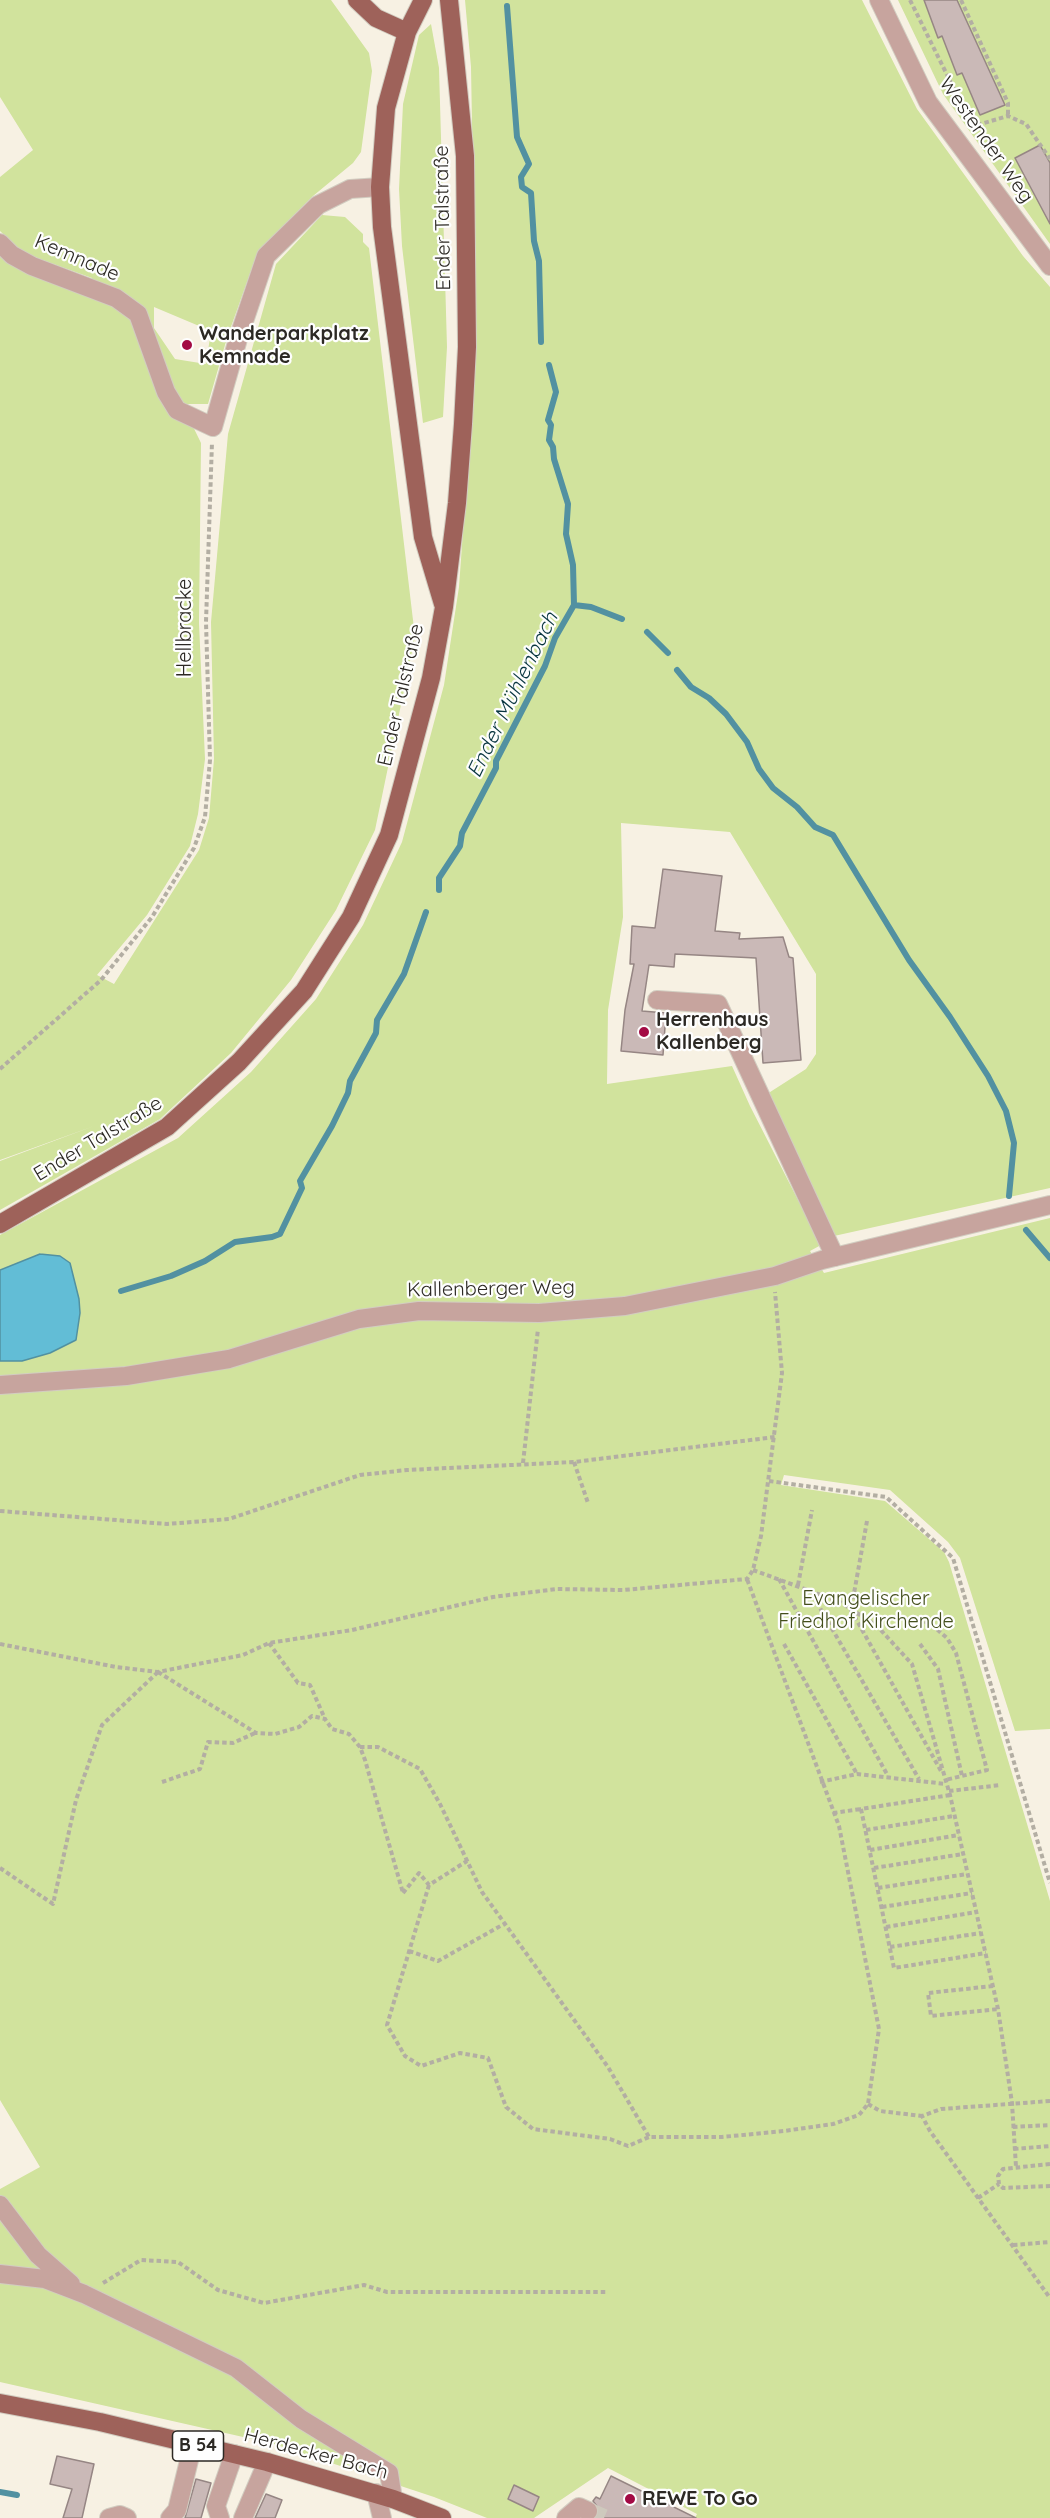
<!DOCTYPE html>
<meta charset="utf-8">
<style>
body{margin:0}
canvas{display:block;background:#f7f1e3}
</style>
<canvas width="1050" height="2518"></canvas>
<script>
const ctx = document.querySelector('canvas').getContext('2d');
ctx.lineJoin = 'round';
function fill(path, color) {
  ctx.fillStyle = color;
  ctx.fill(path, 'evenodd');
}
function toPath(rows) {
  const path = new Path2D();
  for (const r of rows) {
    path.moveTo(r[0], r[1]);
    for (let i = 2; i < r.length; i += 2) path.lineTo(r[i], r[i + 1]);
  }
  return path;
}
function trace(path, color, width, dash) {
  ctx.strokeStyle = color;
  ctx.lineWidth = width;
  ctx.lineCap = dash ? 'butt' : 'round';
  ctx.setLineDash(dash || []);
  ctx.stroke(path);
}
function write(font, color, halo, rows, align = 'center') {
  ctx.font = font + ' Quicksand,sans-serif';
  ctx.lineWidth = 4.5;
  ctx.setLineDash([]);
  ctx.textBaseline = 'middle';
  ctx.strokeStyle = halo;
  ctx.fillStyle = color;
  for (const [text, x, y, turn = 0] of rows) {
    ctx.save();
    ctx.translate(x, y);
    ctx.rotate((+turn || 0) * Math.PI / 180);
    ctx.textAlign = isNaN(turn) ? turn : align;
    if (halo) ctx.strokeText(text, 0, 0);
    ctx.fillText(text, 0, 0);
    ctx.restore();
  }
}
fill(toPath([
 [0,0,331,0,369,53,372,71,361,152,353,163,313,196,258,251,227,338,208,404,182,404,201,443,199,623,205,759,198,814,190,846,147,915,97,975,114,984,199,850,209,818,214,759,211,622,228,434,276,264,322,215,345,217,363,234,363,242,369,248,415,637,375,830,336,910,291,980,231,1053,160,1119,0,1210,0,1161,94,1126,0,1160,0,251,89,291,92,278,23,253,0,231,0,177,33,150,0,97],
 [154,307,211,331,206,364,175,359,154,328],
 [465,0,862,0,917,109,1023,256,1050,287,1050,1188,834,1236,767,1094,806,1069,816,1054,816,974,730,832,621,823,623,917,608,1010,607,1084,732,1066,750,1106,821,1245,810,1251,824,1273,1050,1218,1050,1729,1015,1731,960,1558,948,1542,890,1490,784,1475,781,1485,885,1501,944,1552,949,1562,1050,1901,1050,2518,695,2518,697,2514,608,2468,534,2518,487,2518,434,2497,274,2444,0,2382,0,2189,40,2167,0,2100,0,1361,22,1361,40,1254,0,1270,0,1235,178,1138,251,1072,316,999,363,925,402,842,444,685,459,587,476,349,471,67],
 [898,0,1050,0,1050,244,943,94],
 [431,24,439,68,447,347,443,417,423,423,402,246,399,189,403,104,419,35]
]), '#d1e39d');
const water = toPath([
 [40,1254,60,1256,70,1263,79,1299,80,1313,76,1340,50,1353,22,1361,0,1361,0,1270,40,1254]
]);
fill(water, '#62bdd6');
trace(water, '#5291a1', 1.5);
trace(toPath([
 [507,6,517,137,529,164,521,177,522,187,531,193,534,241,539,261,541,342],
 [574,605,591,607,622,619],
 [647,632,668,653],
 [677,670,691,687,709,698,726,714,747,742,759,769,773,788,797,807,815,827,833,835,909,960,950,1017,988,1076,1006,1111,1014,1143,1009,1196],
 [439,890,439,878,460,846,462,833,496,768,496,761,545,666,555,638,574,605,573,565,566,534,568,504,554,459,553,447,549,440,551,425,548,420,556,392,549,365],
 [1026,1230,1050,1258],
 [121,1291,171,1276,205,1261,235,1242,272,1237,280,1234,302,1188,300,1181,332,1126,348,1093,350,1081,376,1033,377,1020,404,974,426,912],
 [0,2492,17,2495]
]), '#5291a1', 6);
const building = toPath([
 [924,0,957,0,1005,105,980,115,962,73,957,75,942,36,938,38,924,0],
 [1040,145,1050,163,1050,224,1015,158,1040,145],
 [663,869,722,876,715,931,740,933,739,939,783,937,789,957,793,958,801,1060,763,1063,756,958,675,954,674,967,649,965,642,1011,666,1013,663,1055,621,1051,625,1010,634,964,630,964,632,926,655,928,663,869],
 [57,2456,94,2464,82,2518,63,2518,72,2489,50,2484,57,2456],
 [611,2476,696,2518,596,2518,599,2509,593,2501,596,2497,600,2499,611,2476],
 [196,2479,211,2483,201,2518,185,2518,196,2479],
 [514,2485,539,2497,533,2511,508,2499,514,2485],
 [266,2494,282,2500,275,2518,255,2518,266,2494]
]);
fill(building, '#cab9b7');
trace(building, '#968684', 1.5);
trace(toPath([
 [588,2511,604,2518]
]), '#cec9bd', 18, [18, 9]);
const minor = toPath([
 [879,0,928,102,1050,266],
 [0,243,12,255,32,266,116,298,138,314,166,392,177,410,213,427,238,339,266,256,318,205,350,189,380,187],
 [657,1000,718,1004,835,1257],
 [0,1385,126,1376,229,1359,359,1319,419,1311,539,1313,625,1306,775,1276,822,1260,1050,1205],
 [0,2205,38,2255,71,2284],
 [0,2274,45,2279,84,2294,236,2368,301,2419,389,2473,393,2499],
 [376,2493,382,2518],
 [109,2518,120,2515,127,2518],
 [170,2518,177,2510,193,2444],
 [220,2518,216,2506,234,2454],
 [243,2518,267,2462],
 [566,2518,579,2507,588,2511]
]);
const major = toPath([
 [357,0,376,18,407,32],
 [423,0,407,32,386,108,380,187,382,227,423,537,443,604],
 [0,1224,167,1127,239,1062,304,991,351,917,389,835,431,678,444,607,457,503,463,424,467,347,465,156,449,0],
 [0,2403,100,2422,267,2462,393,2499,442,2518]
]);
trace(minor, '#d2cdc1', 20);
trace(major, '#d2cdc1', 20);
trace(toPath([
 [910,0,962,105,977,125,1008,116,1026,124,1050,159],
 [961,0,1008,103,1008,116],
 [0,1069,101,980,152,917,194,848,205,817,210,760,206,622,212,442],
 [574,1462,588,1503],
 [523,1463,538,1329],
 [769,1481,886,1497,953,1558,1050,1883],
 [0,1511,167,1524,229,1519,360,1475,407,1470,574,1462,775,1437],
 [867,1521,851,1610,941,1771],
 [753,1570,840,1602,877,1626,912,1664,950,1795,998,2009,1012,2103,1016,2167],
 [779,1579,888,1776],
 [798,1585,812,1510],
 [809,1589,919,1779],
 [918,1618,932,1625,947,1638,956,1653,987,1770,945,1780],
 [269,1643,298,1683,310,1685,325,1719],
 [0,1644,116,1667,158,1672,243,1655,269,1643,352,1630,493,1597,557,1589,623,1590,747,1579,753,1570,761,1536,782,1373,775,1292],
 [784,1644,857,1774],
 [920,1644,938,1669,962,1776],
 [158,1672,256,1733,275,1734,299,1727,312,1716,325,1719,332,1729,349,1734,360,1747,365,1760,403,1893],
 [360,1747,378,1747,420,1769,440,1804,482,1892,608,2067,649,2137,722,2137,784,2131,833,2124,859,2115,868,2104,879,2029,839,1826,747,1579],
 [162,1782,200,1769,208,1742,233,1743,255,1733],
 [820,1782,857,1774,946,1784],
 [949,1791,1001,1785],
 [950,1795,861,1809,894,1968,986,1953],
 [833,1813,861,1809],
 [866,1830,954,1816],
 [870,1850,959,1835],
 [0,1868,53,1904,76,1800,102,1725,158,1672],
 [874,1868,963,1854],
 [429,1885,387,2025,405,2056,421,2066,460,2053,488,2058,506,2107,533,2129,610,2139,628,2146,649,2137],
 [878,1888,967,1874],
 [403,1893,419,1873,429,1885,467,1861],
 [882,1907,972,1893],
 [886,1927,976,1912],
 [890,1947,981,1933],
 [409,1951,438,1961,504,1924],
 [993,1986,928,1993,931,2016,998,2009],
 [1050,2101,941,2109,922,2116,930,2131,1050,2298],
 [868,2104,880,2111,922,2116],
 [1013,2127,1050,2125],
 [1014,2149,1050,2146],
 [1050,2164,1003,2169,998,2176,999,2184,1003,2188,1050,2186],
 [978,2198,999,2184],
 [1013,2245,1050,2242],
 [103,2283,141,2260,178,2262,218,2290,264,2303,364,2285,387,2292,607,2292]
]), '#b3aea3', 4, [4.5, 3]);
trace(minor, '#c7a49e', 18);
trace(major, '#9e625a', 18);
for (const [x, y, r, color] of [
 [187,345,6,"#a30a44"],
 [644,1032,6,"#a30a44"],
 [630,2499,6,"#a30a44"]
]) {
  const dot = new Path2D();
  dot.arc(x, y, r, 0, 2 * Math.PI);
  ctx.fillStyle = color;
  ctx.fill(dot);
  trace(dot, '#fefefe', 2);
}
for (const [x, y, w] of [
 [198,2446,51]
]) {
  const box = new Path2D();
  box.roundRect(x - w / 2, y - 15, w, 30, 4.5);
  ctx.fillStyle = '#fefefe';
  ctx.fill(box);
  trace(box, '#2c2924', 1.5);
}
write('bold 18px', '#2c2924', null, [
 ["B 54",198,2446]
]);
write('20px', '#2c2924', '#fefefe', [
 ["Westender Weg",986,140,55],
 ["Ender Talstraße",443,218,-91],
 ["Kemnade",77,258,23],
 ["Hellbracke",185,628,-90],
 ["Ender Talstraße",401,695,-77],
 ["Ender Talstraße",98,1139,-31],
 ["Kallenberger Weg",491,1289,-1],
 ["Herdecker Bach",316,2454,15]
]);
write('bold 20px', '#2c2924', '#fefefe', [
 ["Wanderparkplatz",199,334],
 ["Kemnade",199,357],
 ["Herrenhaus",656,1020],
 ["Kallenberg",656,1043],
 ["REWE To Go",642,2499]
], 'left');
write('20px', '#444f1c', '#fefefe', [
 ["Evangelischer",866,1599],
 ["Friedhof Kirchende",866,1622]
]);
write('italic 21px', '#093640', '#fefefe', [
 ["Ender Mühlenbach",513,695,-64]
]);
</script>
